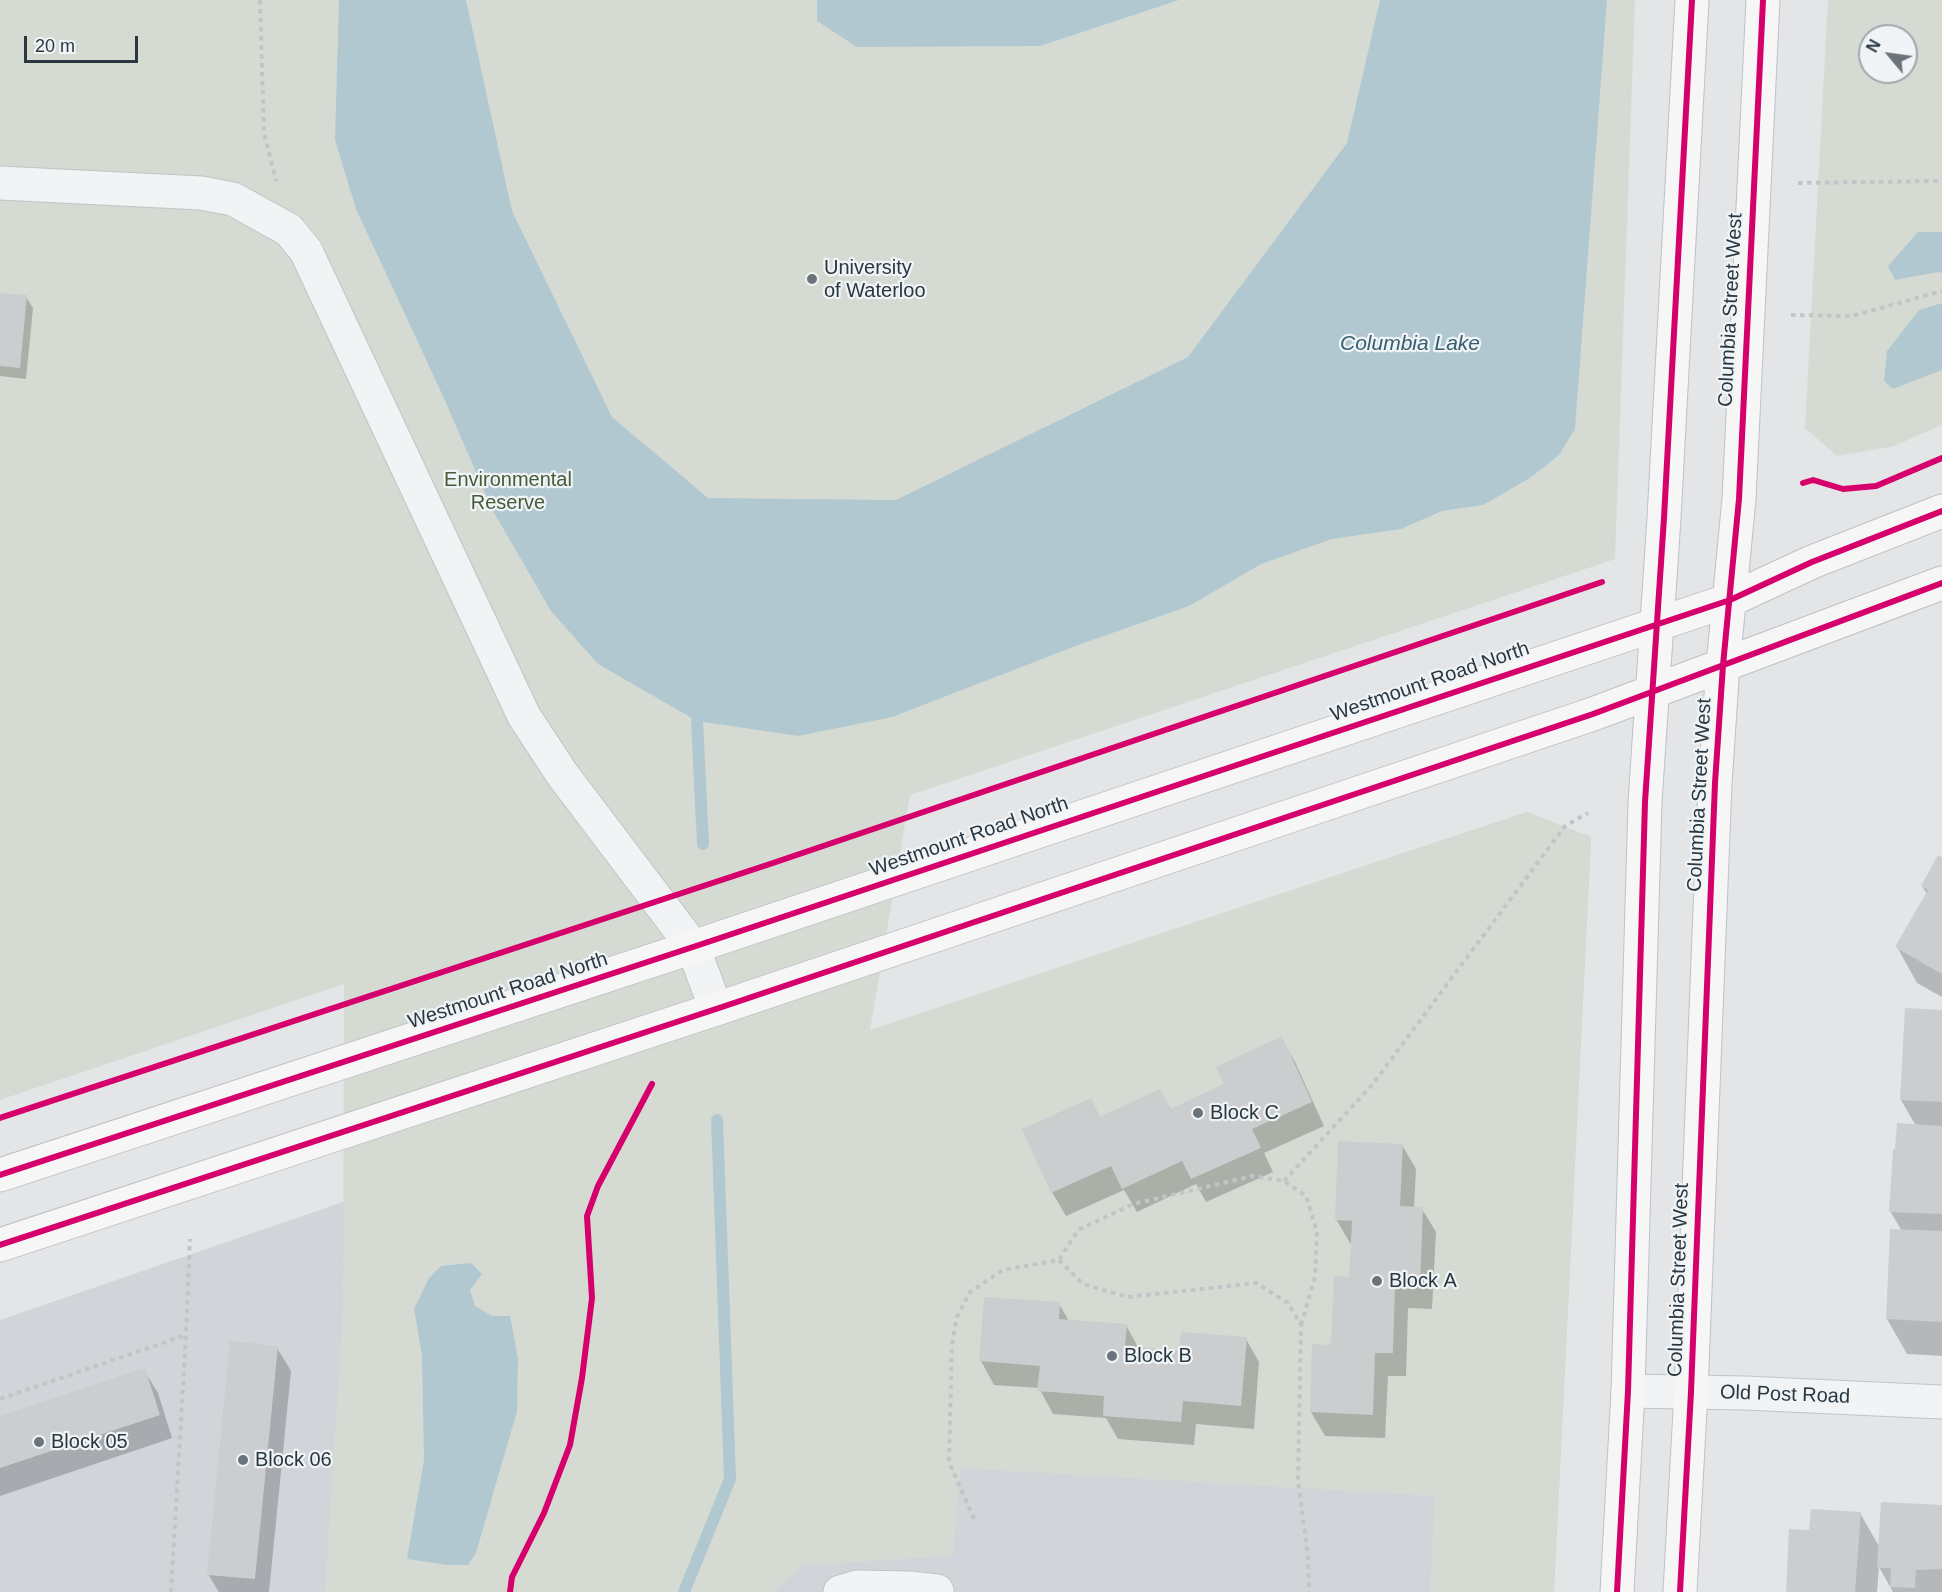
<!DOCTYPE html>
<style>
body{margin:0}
#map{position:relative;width:1942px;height:1592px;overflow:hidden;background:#e3e5e7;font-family:Helvetica,sans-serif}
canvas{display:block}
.north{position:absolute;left:1858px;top:24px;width:60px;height:60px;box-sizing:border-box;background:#f0f4f6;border:2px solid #a1a8ad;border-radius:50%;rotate:299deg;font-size:16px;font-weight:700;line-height:24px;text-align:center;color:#2a3740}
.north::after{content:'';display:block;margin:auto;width:21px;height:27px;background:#6b747a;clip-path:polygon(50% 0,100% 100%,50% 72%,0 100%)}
.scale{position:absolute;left:24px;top:36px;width:114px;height:27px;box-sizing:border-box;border:3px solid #2a3740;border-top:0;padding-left:8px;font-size:18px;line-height:21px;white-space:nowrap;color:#2a3740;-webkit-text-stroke:4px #f0f4f6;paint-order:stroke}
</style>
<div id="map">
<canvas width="1942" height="1592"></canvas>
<div class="north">N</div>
<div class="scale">20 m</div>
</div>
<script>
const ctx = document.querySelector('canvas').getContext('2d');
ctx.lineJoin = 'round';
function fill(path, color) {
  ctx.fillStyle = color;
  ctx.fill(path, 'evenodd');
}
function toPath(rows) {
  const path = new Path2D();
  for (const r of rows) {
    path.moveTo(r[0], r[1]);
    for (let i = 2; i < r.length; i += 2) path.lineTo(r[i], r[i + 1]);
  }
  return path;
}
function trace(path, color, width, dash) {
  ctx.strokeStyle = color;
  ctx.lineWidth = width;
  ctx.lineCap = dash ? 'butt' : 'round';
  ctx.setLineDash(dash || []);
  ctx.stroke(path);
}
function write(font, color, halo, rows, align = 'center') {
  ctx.font = font + ' Helvetica,sans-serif';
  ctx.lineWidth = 4.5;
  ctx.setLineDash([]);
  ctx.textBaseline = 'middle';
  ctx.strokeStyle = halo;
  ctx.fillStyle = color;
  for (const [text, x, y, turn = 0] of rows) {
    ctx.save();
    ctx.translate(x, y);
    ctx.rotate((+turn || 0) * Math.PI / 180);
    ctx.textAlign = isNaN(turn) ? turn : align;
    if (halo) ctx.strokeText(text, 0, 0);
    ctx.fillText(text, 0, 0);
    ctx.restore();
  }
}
fill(toPath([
 [1527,812,1591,837,1554,1592,0,1592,0,1320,343,1202,870,1031]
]), '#d1d5da');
fill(toPath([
 [0,0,1635,0,1615,559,910,795,870,1030,1527,812,1591,837,1554,1592,1430,1592,1435,1496,960,1468,953,1556,804,1565,780,1585,774,1592,325,1592,343,1312,344,984,0,1100],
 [1828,0,1942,0,1942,425,1894,446,1837,456,1805,428],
 [1870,36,1906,36,1906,72,1870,72]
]), '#d5dbd3');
fill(toPath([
 [339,0,466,0,512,211,612,417,708,498,896,500,1188,357,1347,143,1380,0,1607,0,1575,429,1559,455,1530,478,1483,505,1442,511,1401,529,1332,539,1261,564,1189,606,1081,644,892,717,798,736,697,721,598,664,551,611,493,511,442,394,356,209,335,140],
 [817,0,1179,0,1040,46,857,47,817,21],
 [1918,232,1942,232,1942,273,1938,272,1895,280,1888,266],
 [1942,303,1942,370,1893,389,1884,381,1887,351,1919,310],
 [471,1263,482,1274,470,1290,475,1306,492,1316,510,1316,518,1359,517,1411,476,1553,468,1565,448,1565,407,1559,424,1460,422,1356,414,1309,429,1278,441,1266]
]), '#b2c8d1');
fill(toPath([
 [0,294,26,297,33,308,26,379,0,376],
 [1942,859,1942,997,1917,983,1897,947,1927,894,1922,886],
 [1942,1011,1942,1356,1907,1354,1887,1319,1902,1231,1890,1211,1916,1126,1901,1100],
 [1281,1038,1295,1062,1324,1126,1264,1153,1273,1172,1206,1202,1196,1184,1137,1212,1124,1190,1066,1216,1052,1192,1024,1130,1090,1100,1101,1118,1160,1091,1171,1110,1226,1085],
 [1402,1145,1416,1169,1414,1208,1422,1209,1436,1232,1432,1309,1408,1308,1406,1376,1388,1376,1385,1438,1325,1436,1311,1412,1351,1278,1352,1243,1350,1243,1336,1219],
 [1059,1304,1069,1321,1126,1325,1139,1349,1181,1352,1246,1339,1259,1362,1254,1429,1196,1424,1194,1445,1118,1439,1106,1418,1053,1414,1039,1388,994,1385,981,1361],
 [277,1348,291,1371,269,1592,219,1592,208,1574],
 [144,1370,158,1393,172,1438,0,1496,0,1418],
 [1942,1508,1942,1592,1893,1592,1879,1567,1877,1592,1787,1592,1811,1531,1860,1513,1880,1548]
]), '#0003');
trace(toPath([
 [697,721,703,844],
 [684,1592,730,1479,717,1120]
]), '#b2c8d1', 12);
fill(toPath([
 [0,293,27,295,20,368,0,366],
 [1938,855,1942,857,1942,974,1895,947,1928,890,1921,886],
 [1905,1008,1942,1010,1942,1102,1900,1100],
 [1282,1036,1312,1102,1252,1129,1261,1148,1191,1179,1182,1161,1122,1189,1111,1166,1051,1193,1022,1129,1091,1098,1100,1117,1160,1089,1170,1109,1224,1084,1216,1067],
 [1897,1123,1942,1126,1942,1214,1889,1212,1893,1149,1895,1149],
 [1338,1141,1403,1144,1400,1206,1423,1207,1420,1286,1395,1285,1393,1353,1375,1353,1373,1415,1310,1412,1312,1344,1331,1345,1334,1276,1349,1277,1352,1221,1335,1220],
 [1890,1229,1942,1231,1942,1322,1886,1319],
 [984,1297,1060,1302,1059,1319,1127,1324,1125,1346,1179,1350,1181,1332,1247,1337,1241,1406,1183,1401,1181,1422,1103,1416,1104,1396,1037,1391,1040,1366,979,1361],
 [230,1341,278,1346,255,1579,207,1575],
 [145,1368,160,1415,0,1468,0,1416],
 [1881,1502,1942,1505,1942,1569,1916,1570,1915,1588,1890,1587,1891,1568,1877,1568],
 [1811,1509,1861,1512,1855,1592,1786,1592,1789,1529,1809,1530]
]), '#cbcdcf');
const minor = toPath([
 [0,183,201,193,233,199,289,230,306,251,524,716,562,774,693,947,716,1009],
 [1628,1391,1746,1393,1942,1402],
 [840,1592,857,1587,909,1588,937,1591]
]);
const major = toPath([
 [0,1175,693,947,1730,600,1812,562,1942,511],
 [0,1245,716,1009,1593,714,1942,583],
 [1617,1592,1628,1391,1645,802,1664,518,1692,0],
 [1680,1592,1691,1392,1715,783,1723,665,1739,499,1763,0]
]);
trace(minor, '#c1c3c5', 35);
trace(major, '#bec2c5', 35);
trace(toPath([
 [260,0,264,133,276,181],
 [1798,183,1942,181],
 [1791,315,1852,316,1942,291],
 [1284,1181,1372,1085,1565,826,1588,813],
 [1059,1260,1083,1284,1128,1297,1256,1283,1288,1303,1301,1325,1298,1481,1308,1556,1309,1592],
 [0,1399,186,1335],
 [974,1519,949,1462,952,1343,957,1317,970,1292,1003,1270,1059,1260,1078,1230,1133,1204,1253,1176,1284,1181,1306,1196,1317,1232,1315,1277,1301,1325],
 [171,1592,186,1335,190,1239]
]), '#c2c5c7', 4, [4.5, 4.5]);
trace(minor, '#f1f3f4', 33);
trace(major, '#f6f6f6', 33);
trace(toPath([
 [1803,483,1813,480,1843,489,1876,486,1942,458],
 [0,1118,770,864,1602,582],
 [0,1175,693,947,1730,600,1812,562,1942,511],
 [0,1245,716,1009,1593,714,1942,583],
 [510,1592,512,1577,544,1513,570,1445,582,1378,592,1298,587,1216,598,1186,652,1084],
 [1617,1592,1628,1391,1645,802,1664,518,1692,0],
 [1680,1592,1691,1392,1715,783,1723,665,1739,499,1763,0]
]), '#d6006c', 6);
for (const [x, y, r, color] of [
 [812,279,6,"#6b747a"],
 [1198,1113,6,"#6b747a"],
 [1377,1281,6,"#6b747a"],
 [1112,1356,6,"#6b747a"],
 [39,1442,6,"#6b747a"],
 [243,1460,6,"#6b747a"]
]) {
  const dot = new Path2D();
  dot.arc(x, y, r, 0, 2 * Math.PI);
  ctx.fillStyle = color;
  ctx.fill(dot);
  trace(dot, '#f0f4f6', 2);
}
write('20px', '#2a3740', '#f0f4f6', [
 ["University",824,268],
 ["of Waterloo",824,291],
 ["Block C",1210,1113],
 ["Block A",1389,1281],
 ["Block B",1124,1356],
 ["Block 05",51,1442],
 ["Block 06",255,1460]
], 'left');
write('20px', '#2a3740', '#f0f4f6', [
 ["Columbia Street West",1731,310,-87],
 ["Westmount Road North",1430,682,-19],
 ["Columbia Street West",1700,795,-87],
 ["Westmount Road North",969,837,-19],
 ["Westmount Road North",508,991,-18],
 ["Columbia Street West",1679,1280,-88],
 ["Old Post Road",1785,1395,2]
]);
write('20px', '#465b37', '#f0f4f6', [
 ["Environmental",508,480],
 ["Reserve",508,503]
]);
write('italic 21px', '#355e72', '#f0f4f6', [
 ["Columbia Lake",1410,344]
]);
</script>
